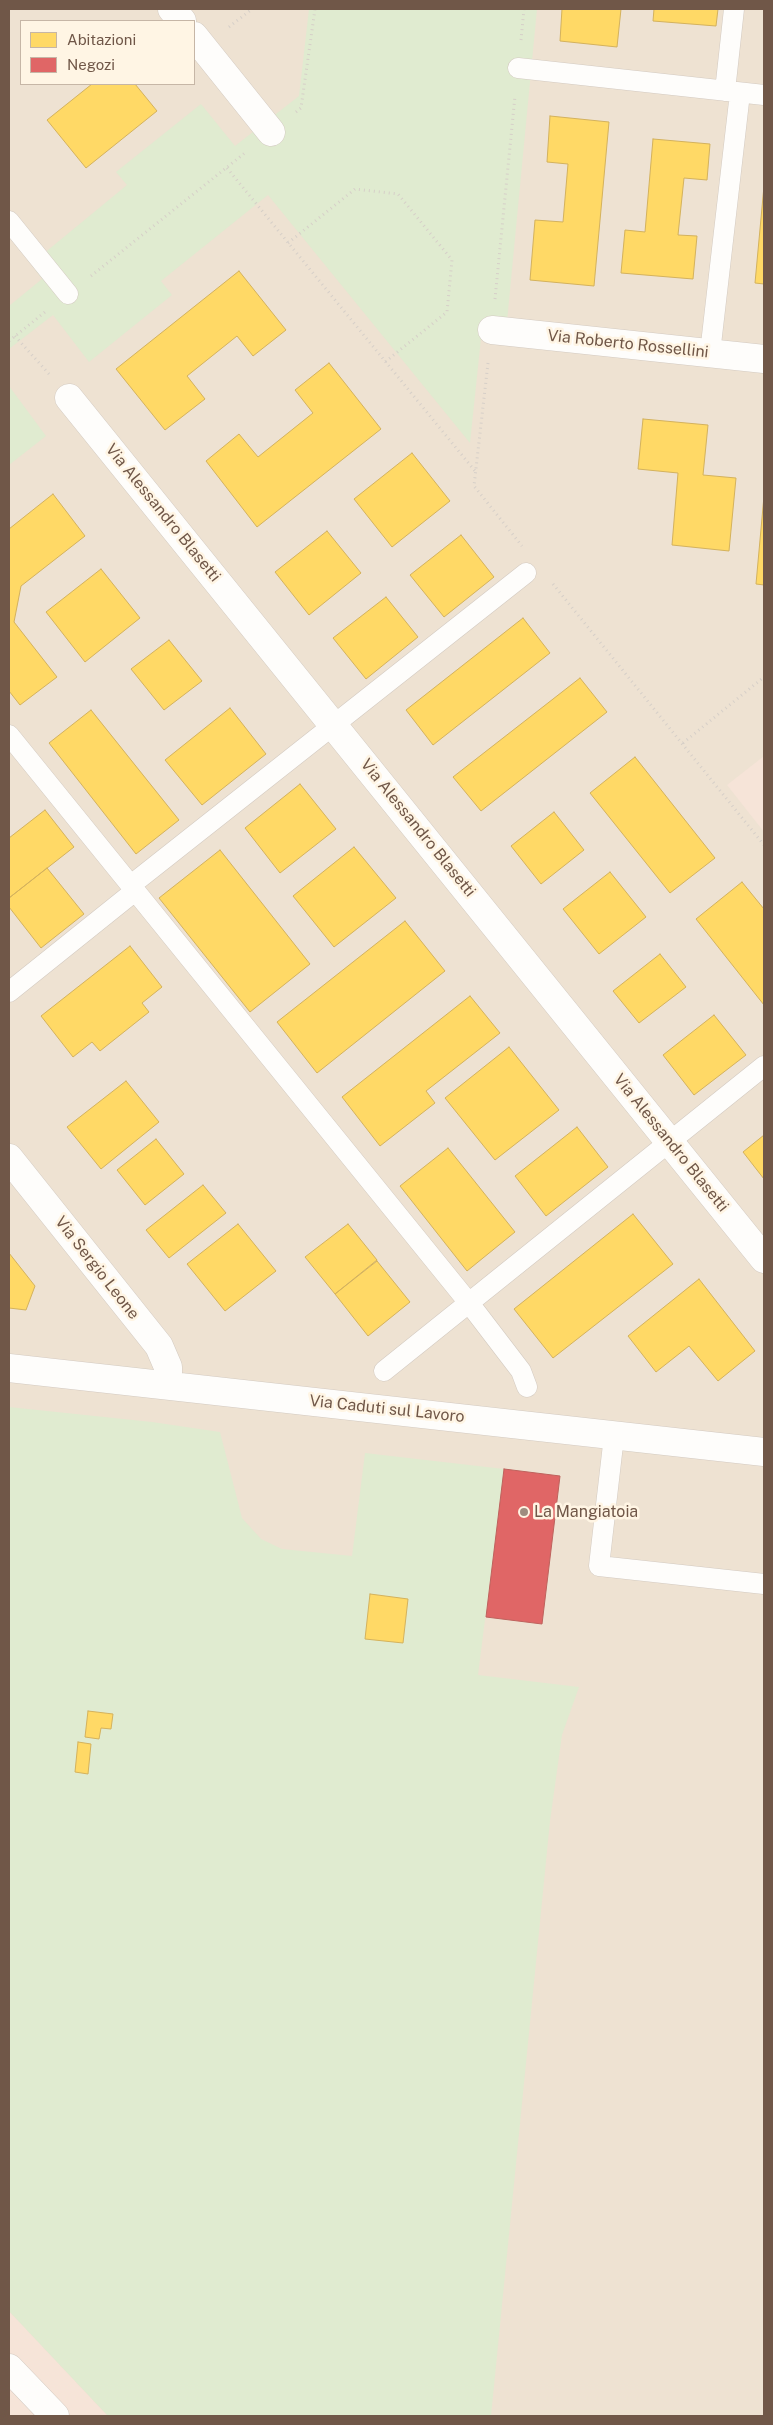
<!DOCTYPE html>
<style>
body{margin:0}
#map{position:relative;width:773px;height:2425px;overflow:hidden;background:#f5efe5;font-family:"Public Sans",sans-serif}
canvas{display:block}
.frame{position:absolute;inset:0;border:10px solid #705748;pointer-events:none}
.legend{position:absolute;left:20px;top:20px;width:175px;height:65px;box-sizing:border-box;background:#fff5e4;border:1px solid #c6b6a6;margin:0;padding:6px 9px;list-style:none;font-size:15px;color:#705748}
.legend li{display:flex;align-items:center;gap:10px;height:25px}
.legend b{width:25px;border:1px solid #c6b6a6}
</style>
<div id="map">
<canvas width="773" height="2425"></canvas>
<div class="frame"></div>
<ul class="legend">
<li><b style="height:14px;background:#ffd966"></b>Abitazioni</li>
<li><b style="height:14px;background:#e06666"></b>Negozi</li>
</ul>
</div>
<script>
const ctx = document.querySelector('canvas').getContext('2d');
ctx.lineJoin = 'round';
function fill(path, color) {
  ctx.fillStyle = color;
  ctx.fill(path, 'evenodd');
}
function toPath(rows) {
  const path = new Path2D();
  for (const r of rows) {
    path.moveTo(r[0], r[1]);
    for (let i = 2; i < r.length; i += 2) path.lineTo(r[i], r[i + 1]);
  }
  return path;
}
function trace(path, color, width, dash) {
  ctx.strokeStyle = color;
  ctx.lineWidth = width;
  ctx.lineCap = dash ? 'butt' : 'round';
  ctx.setLineDash(dash || []);
  ctx.stroke(path);
}
function write(font, color, halo, rows, align = 'center') {
  ctx.font = font + ' "Public Sans",sans-serif';
  ctx.lineWidth = 5;
  ctx.setLineDash([]);
  ctx.textBaseline = 'middle';
  ctx.strokeStyle = halo;
  ctx.fillStyle = color;
  for (const [text, x, y, turn = 0] of rows) {
    ctx.save();
    ctx.translate(x, y);
    ctx.rotate((+turn || 0) * Math.PI / 180);
    ctx.textAlign = isNaN(turn) ? turn : align;
    if (halo) ctx.strokeText(text, 0, 0);
    ctx.fillText(text, 0, 0);
    ctx.restore();
  }
}
fill(toPath([
 [9,9,764,9,764,2416,9,2416],
 [21,21,194,21,194,84,21,84]
]), '#eee2d2');
fill(toPath([
 [764,756,764,832,727,785],
 [9,2311,108,2416,9,2416]
]), '#f6e4d8');
fill(toPath([
 [309,9,537,9,506,332,482,329,470,443,268,195,161,281,172,295,89,362,53,315,9,349,9,306,42,279,31,264,127,185,116,172,201,104,235,146,299,96],
 [9,386,46,436,9,465],
 [9,1407,152,1422,220,1432,242,1518,261,1539,282,1549,352,1556,365,1453,504,1469,478,1675,579,1687,562,1735,550,1821,491,2416,108,2416,9,2311]
]), '#e0ebd0');
const homes = toPath([
 [562,9,621,9,617,47,560,41,562,9],
 [654,9,718,9,716,26,653,21,654,9],
 [92,84,135,84,157,111,86,168,47,120,92,84],
 [550,116,609,122,594,286,530,280,535,220,563,222,568,164,547,162,550,116],
 [653,139,710,144,707,180,684,178,678,235,697,236,693,279,621,273,625,230,645,232,653,139],
 [764,186,764,284,755,283,764,186],
 [239,271,286,330,253,356,237,336,187,376,205,399,165,430,116,369,239,271],
 [329,363,381,429,257,527,206,461,239,434,258,457,313,413,295,390,329,363],
 [643,419,708,425,703,475,736,478,729,551,672,545,678,473,638,469,643,419],
 [412,453,450,501,392,547,354,499,412,453],
 [53,494,85,536,21,586,14,622,57,677,20,705,9,691,9,529,53,494],
 [764,496,764,585,756,584,764,496],
 [327,531,361,573,309,615,275,572,327,531],
 [461,535,494,577,444,617,410,575,461,535],
 [101,569,140,618,85,662,46,612,101,569],
 [386,597,418,637,366,679,333,638,386,597],
 [523,618,550,653,433,745,406,710,523,618],
 [169,640,202,681,164,710,131,669,169,640],
 [580,678,607,712,481,811,453,777,580,678],
 [230,708,266,754,202,805,165,760,230,708],
 [91,710,179,820,136,854,49,743,91,710],
 [635,757,715,858,670,893,590,793,635,757],
 [300,784,336,829,280,873,245,828,300,784],
 [45,810,74,847,9,898,9,838,45,810],
 [554,812,584,850,541,884,511,846,554,812],
 [354,847,396,898,334,947,293,896,354,847],
 [220,850,310,964,250,1012,159,898,220,850],
 [47,868,84,914,41,948,9,907,9,898,47,868],
 [610,872,646,917,599,954,563,909,610,872],
 [742,882,764,909,764,1005,696,919,742,882],
 [405,921,445,971,317,1073,277,1022,405,921],
 [130,946,162,987,142,1003,149,1012,100,1051,92,1042,73,1057,41,1016,130,946],
 [660,954,686,987,639,1023,613,991,660,954],
 [470,996,500,1033,426,1091,435,1103,380,1146,342,1097,470,996],
 [714,1015,746,1055,694,1095,663,1055,714,1015],
 [509,1047,559,1110,495,1160,445,1098,509,1047],
 [126,1081,159,1122,101,1169,67,1127,126,1081],
 [577,1127,608,1167,546,1216,515,1176,577,1127],
 [764,1135,764,1179,743,1152,764,1135],
 [156,1139,184,1174,145,1205,117,1170,156,1139],
 [448,1148,515,1232,467,1271,400,1186,448,1148],
 [203,1185,226,1213,169,1258,146,1230,203,1185],
 [633,1214,673,1264,553,1358,514,1309,633,1214],
 [238,1224,276,1271,225,1311,187,1264,238,1224],
 [348,1224,377,1260,335,1294,305,1257,348,1224],
 [9,1253,35,1286,26,1310,9,1308,9,1253],
 [377,1261,410,1302,368,1336,335,1294,377,1261],
 [699,1279,755,1351,718,1381,689,1346,656,1372,628,1336,699,1279],
 [370,1594,408,1599,403,1643,365,1639,370,1594],
 [88,1711,113,1714,111,1729,101,1728,99,1739,85,1737,88,1711],
 [78,1742,91,1744,88,1774,75,1772,78,1742]
]);
fill(homes, '#ffd966');
trace(homes, '#d4b25d', 1);
const shops = toPath([
 [504,1469,560,1476,542,1624,486,1617,504,1469]
]);
fill(shops, '#e06666');
trace(shops, '#be625d', 1);
const service = toPath([
 [518,68,764,95],
 [725,91,734,9],
 [9,221,68,294],
 [710,353,740,93],
 [9,735,469,1303,521,1371,527,1387],
 [131,885,526,573],
 [9,992,135,891],
 [384,1371,764,1066],
 [614,1436,599,1566,764,1584]
]);
const minor = toPath([
 [172,9,182,21],
 [194,36,271,132],
 [492,330,764,359],
 [69,398,764,1259],
 [9,1158,159,1346,168,1367,168,1385],
 [9,1368,764,1452],
 [9,2368,55,2416]
]);
trace(service, '#d3cac1', 21);
trace(minor, '#d3cac1', 29);
trace(toPath([
 [229,27,252,9],
 [521,40,524,9],
 [296,112,301,108,315,9],
 [227,168,475,471],
 [288,243,355,189,398,194,452,260,447,312,385,362],
 [91,276,246,152],
 [495,299,515,96],
 [15,336,49,374],
 [9,341,45,312],
 [488,363,474,486,522,546],
 [553,584,764,845],
 [683,743,764,677]
]), '#d6cfc8', 3, [1, 4]);
trace(service, '#fefdfb', 20);
trace(minor, '#fefdfb', 28);
for (const [x, y, r, color] of [
 [524,1512,5,"#9f8c7f"]
]) {
  const dot = new Path2D();
  dot.arc(x, y, r, 0, 2 * Math.PI);
  ctx.fillStyle = color;
  ctx.fill(dot);
  trace(dot, '#fff5e4', 2);
}
write('16px', '#705748', '#fff5e4', [
 ["Via Roberto Rossellini",628,344,6],
 ["Via Alessandro Blasetti",163,513,51],
 ["Via Alessandro Blasetti",418,828,51],
 ["Via Alessandro Blasetti",671,1143,51],
 ["Via Sergio Leone",97,1268,52],
 ["Via Caduti sul Lavoro",387,1409,6]
]);
write('16px', '#705748', '#fff5e4', [
 ["La Mangiatoia",534,1512]
], 'left');
</script>
